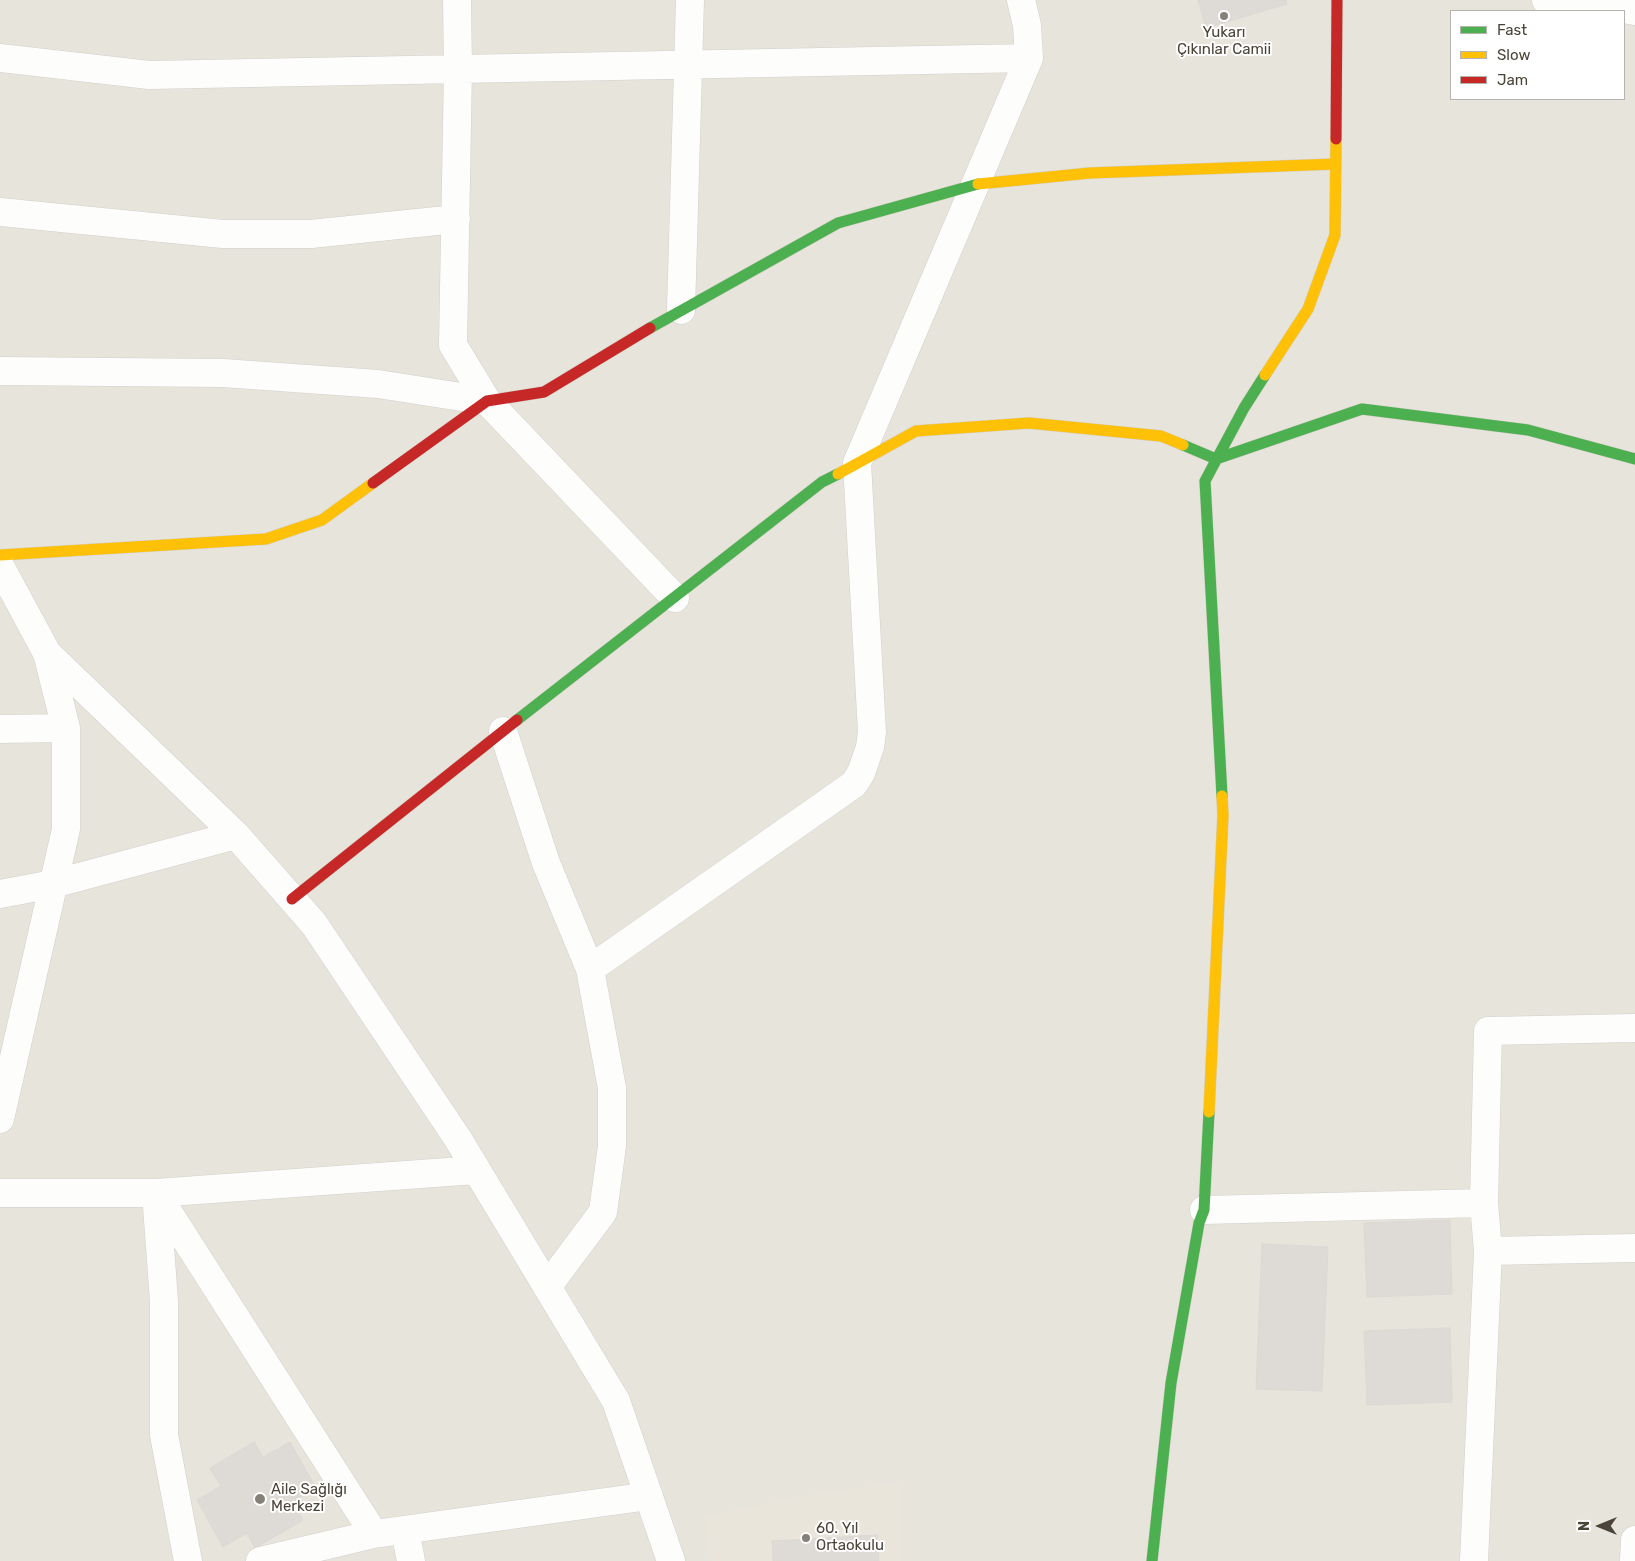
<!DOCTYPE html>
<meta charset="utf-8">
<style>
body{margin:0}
#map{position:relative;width:1635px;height:1561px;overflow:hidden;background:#f4f2ee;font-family:Rubik,sans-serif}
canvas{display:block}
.legend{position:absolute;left:1450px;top:10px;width:175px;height:90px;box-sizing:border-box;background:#fff;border:1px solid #b7b4b0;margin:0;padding:6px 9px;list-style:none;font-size:15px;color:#4b4439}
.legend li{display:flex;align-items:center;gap:10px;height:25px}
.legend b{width:25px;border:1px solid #b7b4b0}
.north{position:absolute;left:1575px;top:1501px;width:50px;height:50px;-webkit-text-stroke:4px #fff;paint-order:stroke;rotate:270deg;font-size:14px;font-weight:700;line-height:20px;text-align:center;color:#4b4439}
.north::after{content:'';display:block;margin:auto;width:18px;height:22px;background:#4b4439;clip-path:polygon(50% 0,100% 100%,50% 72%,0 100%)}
</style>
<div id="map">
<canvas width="1635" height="1561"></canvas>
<ul class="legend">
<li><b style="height:6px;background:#4caf50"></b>Fast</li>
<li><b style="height:6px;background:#ffc107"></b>Slow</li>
<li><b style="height:6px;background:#c62828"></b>Jam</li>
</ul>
<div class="north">N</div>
</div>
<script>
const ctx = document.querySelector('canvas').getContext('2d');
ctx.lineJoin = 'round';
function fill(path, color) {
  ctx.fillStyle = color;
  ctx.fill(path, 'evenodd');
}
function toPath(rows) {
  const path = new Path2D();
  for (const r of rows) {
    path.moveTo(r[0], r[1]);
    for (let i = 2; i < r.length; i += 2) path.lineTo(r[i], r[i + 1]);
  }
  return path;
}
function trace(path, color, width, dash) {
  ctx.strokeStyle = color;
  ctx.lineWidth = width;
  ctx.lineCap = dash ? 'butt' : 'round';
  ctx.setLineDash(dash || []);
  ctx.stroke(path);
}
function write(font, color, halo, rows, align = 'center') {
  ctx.font = font + ' Rubik,sans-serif';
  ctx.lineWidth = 4;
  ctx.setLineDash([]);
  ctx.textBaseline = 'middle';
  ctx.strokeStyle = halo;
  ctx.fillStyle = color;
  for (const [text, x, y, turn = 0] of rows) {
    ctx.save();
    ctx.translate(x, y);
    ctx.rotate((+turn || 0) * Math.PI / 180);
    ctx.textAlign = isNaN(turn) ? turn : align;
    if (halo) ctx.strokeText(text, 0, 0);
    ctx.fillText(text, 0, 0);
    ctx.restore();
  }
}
fill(toPath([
 [0,0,1635,0,1635,1561,0,1561],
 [1451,11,1624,11,1624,99,1451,99]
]), '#e7e4dc');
fill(toPath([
 [902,1482,902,1561,712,1561,706,1516,800,1497]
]), '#eae5da');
const building = toPath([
 [1198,0,1286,0,1287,4,1206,28,1198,0],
 [1450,1220,1452,1294,1367,1297,1364,1223,1450,1220],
 [1262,1244,1328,1247,1322,1391,1256,1389,1262,1244],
 [1450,1328,1452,1402,1367,1405,1364,1331,1450,1328],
 [254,1442,263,1457,290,1442,316,1488,292,1502,303,1520,255,1548,247,1533,223,1547,197,1500,221,1486,210,1468,254,1442],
 [877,1535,879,1561,773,1561,772,1541,877,1535]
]);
fill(building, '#dedbd6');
trace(building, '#dcd9d4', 1);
const street = toPath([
 [457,0,458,69,453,345,487,401,675,598],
 [1546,0,1601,5,1635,11],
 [0,58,149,75,1029,58],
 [0,212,223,234,311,234,456,219],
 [681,310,690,0],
 [0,371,223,373,378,384,487,401],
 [0,566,47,653,66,728,66,829,0,1119],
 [47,653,236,835,314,924,458,1139,616,1401,671,1561],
 [0,729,66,728],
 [503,731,546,863,590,969,612,1088,612,1146,603,1212,547,1287],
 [0,894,53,884,236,835],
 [590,969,854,784,861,773,870,747,872,732,857,463,1029,58,1027,25,1021,0],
 [1635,1028,1488,1031,1484,1203,1488,1251,1635,1248],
 [0,1193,156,1193,374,1534],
 [1204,1210,1484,1203],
 [405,1530,411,1561],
 [188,1561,164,1435,164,1301,156,1193,476,1170],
 [260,1561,374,1534,649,1496],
 [1474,1561,1488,1251],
 [1634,1561,1635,1540]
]);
const fast = toPath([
 [650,328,838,223,978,184],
 [1183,445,1216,459,1362,409,1528,430,1635,459],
 [517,720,822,482,838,474],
 [1222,796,1205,481,1244,408,1265,375],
 [1152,1561,1171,1383,1199,1223,1204,1210,1209,1112]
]);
const slow = toPath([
 [978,184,1090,173,1336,164],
 [1265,375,1308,309,1335,235,1336,139],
 [838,474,916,431,1029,423,1161,436,1183,445],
 [0,555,266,539,322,520,373,483],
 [1209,1112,1223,815,1222,796]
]);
const jam = toPath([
 [1336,139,1337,0],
 [373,483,487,401,544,392,650,328],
 [292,899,517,720]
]);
trace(street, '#d2d0cb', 29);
trace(fast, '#d3cfc5', 12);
trace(slow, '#d3cfc5', 12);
trace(jam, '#d3cfc5', 12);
trace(street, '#fdfdfc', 28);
trace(fast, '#4caf50', 11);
trace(slow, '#ffc107', 11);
trace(jam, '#c62828', 11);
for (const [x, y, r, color] of [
 [1224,16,5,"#868178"],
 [260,1499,6,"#868178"],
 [806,1538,5,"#868178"]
]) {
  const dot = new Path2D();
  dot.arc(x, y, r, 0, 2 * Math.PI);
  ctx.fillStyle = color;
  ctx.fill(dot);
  trace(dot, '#fff', 2);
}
write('15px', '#4b4439', '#fff', [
 ["Yukarı",1224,33,"center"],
 ["Çıkınlar Camii",1224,50,"center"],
 ["Aile Sağlığı",271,1490],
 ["Merkezi",271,1507],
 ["60. Yıl",816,1529],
 ["Ortaokulu",816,1546]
], 'left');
</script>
